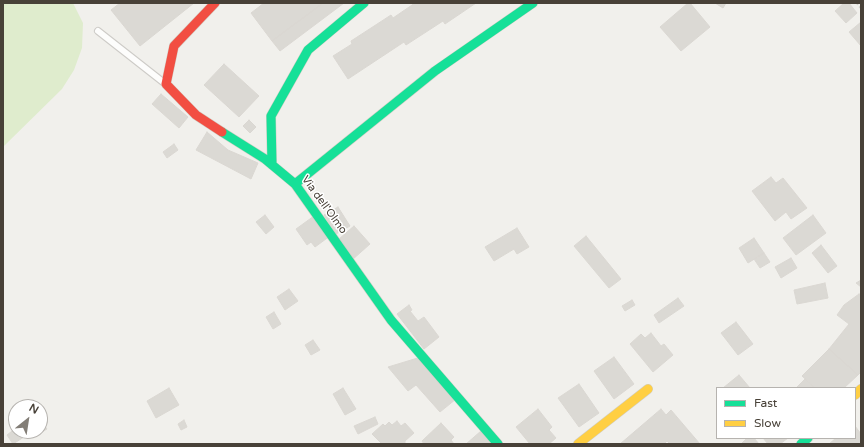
<!DOCTYPE html>
<style>
body{margin:0}
#map{position:relative;width:864px;height:447px;overflow:hidden;background:#f1f0ec;font-family:"Varela Round",sans-serif}
canvas{display:block}
.frame{position:absolute;inset:0;border:4px solid #484138;pointer-events:none}
.legend{position:absolute;left:716px;top:387px;width:140px;height:52px;box-sizing:border-box;background:#fff;border:1px solid #b6b3af;margin:0;padding:5px 7px;list-style:none;font-size:12px;color:#484138}
.legend li{display:flex;align-items:center;gap:8px;height:20px}
.legend b{width:20px;border:1px solid #b6b3af}
.north{position:absolute;left:8px;top:399px;width:40px;height:40px;box-sizing:border-box;background:#fff;border:1px solid #b6b3af;border-radius:50%;rotate:30deg;font-size:11px;font-weight:700;line-height:16px;text-align:center;color:#484138}
.north::after{content:'';display:block;margin:auto;width:14px;height:18px;background:#837e77;clip-path:polygon(50% 0,100% 100%,50% 72%,0 100%)}
</style>
<div id="map">
<canvas width="864" height="447"></canvas>
<div class="frame"></div>
<ul class="legend">
<li><b style="height:5px;background:#16e098"></b>Fast</li>
<li><b style="height:5px;background:#ffcf43"></b>Slow</li>
</ul>
<div class="north">N</div>
</div>
<script>
const ctx = document.querySelector('canvas').getContext('2d');
ctx.lineJoin = 'round';
function fill(path, color) {
  ctx.fillStyle = color;
  ctx.fill(path, 'evenodd');
}
function toPath(rows) {
  const path = new Path2D();
  for (const r of rows) {
    path.moveTo(r[0], r[1]);
    for (let i = 2; i < r.length; i += 2) path.lineTo(r[i], r[i + 1]);
  }
  return path;
}
function trace(path, color, width, dash) {
  ctx.strokeStyle = color;
  ctx.lineWidth = width;
  ctx.lineCap = dash ? 'butt' : 'round';
  ctx.setLineDash(dash || []);
  ctx.stroke(path);
}
function write(font, color, halo, rows, align = 'center') {
  ctx.font = font + ' "Varela Round",sans-serif';
  ctx.lineWidth = 3;
  ctx.setLineDash([]);
  ctx.textBaseline = 'middle';
  ctx.strokeStyle = halo;
  ctx.fillStyle = color;
  for (const [text, x, y, turn = 0] of rows) {
    ctx.save();
    ctx.translate(x, y);
    ctx.rotate((+turn || 0) * Math.PI / 180);
    ctx.textAlign = isNaN(turn) ? turn : align;
    if (halo) ctx.strokeText(text, 0, 0);
    ctx.fillText(text, 0, 0);
    ctx.restore();
  }
}
fill(toPath([
 [3,3,73,3,83,23,82,48,74,70,62,89,3,147]
]), '#dfeccd');
const building = toPath([
 [120,3,194,3,140,46,111,10,120,3],
 [264,3,323,3,272,41,251,13,264,3],
 [323,3,344,3,280,51,272,41,323,3],
 [415,3,476,3,445,24,443,21,406,45,404,42,348,79,333,56,352,44,351,41,391,15,393,18,415,3],
 [688,3,690,3,710,27,681,51,660,27,688,3],
 [715,3,726,3,723,8,715,3],
 [844,3,849,3,857,13,846,23,835,11,844,3],
 [861,22,861,46,849,32,861,22],
 [224,64,259,96,239,117,204,85,224,64],
 [161,94,188,117,179,128,152,104,161,94],
 [249,120,256,127,250,133,243,126,249,120],
 [207,132,228,150,258,163,251,179,196,150,207,132],
 [174,144,178,150,167,158,163,152,174,144],
 [771,177,776,183,783,178,807,208,791,219,786,212,775,221,752,191,771,177],
 [338,207,350,226,336,234,324,215,338,207],
 [265,215,274,227,266,234,256,222,265,215],
 [813,215,826,233,796,255,783,238,813,215],
 [314,216,330,236,315,247,311,242,307,245,296,229,314,216],
 [354,226,370,244,352,260,339,239,354,226],
 [517,228,529,247,517,254,514,249,494,261,485,247,517,228],
 [586,236,621,279,609,288,574,246,586,236],
 [754,238,764,253,748,263,739,248,754,238],
 [821,245,837,266,828,273,812,253,821,245],
 [764,253,770,262,760,268,754,259,764,253],
 [791,258,797,268,781,278,775,267,791,258],
 [861,280,861,287,856,283,861,280],
 [825,283,828,298,797,304,794,290,825,283],
 [289,289,298,301,285,310,277,297,289,289],
 [859,294,861,295,861,372,858,375,829,349,849,324,837,315,844,305,859,294],
 [678,298,684,306,659,323,654,315,678,298],
 [632,300,635,305,625,311,622,306,632,300],
 [409,305,412,310,410,311,418,321,424,317,439,337,424,349,397,314,409,305],
 [274,312,281,324,273,329,266,317,274,312],
 [736,322,753,344,738,355,721,333,736,322],
 [651,333,661,346,664,344,673,355,653,372,630,344,641,334,645,338,651,333],
 [313,340,320,350,311,355,305,345,313,340],
 [829,349,858,375,844,388,815,388,802,376,829,349],
 [421,357,456,399,440,412,416,385,408,391,388,367,421,357],
 [614,357,634,384,614,399,594,371,614,357],
 [739,375,750,388,723,388,739,375],
 [805,379,815,388,796,388,805,379],
 [579,384,599,413,579,427,558,398,579,384],
 [169,388,179,405,156,418,147,401,169,388],
 [343,388,356,409,345,415,333,394,343,388],
 [538,409,552,427,549,430,556,438,549,444,530,444,516,427,538,409],
 [661,409,666,415,671,410,700,444,670,444,667,441,664,444,620,444,661,409],
 [375,417,378,424,358,434,354,426,375,417],
 [184,420,187,427,181,430,178,424,184,420],
 [41,421,47,429,40,433,39,431,41,421],
 [397,421,401,426,405,423,414,433,405,441,405,444,382,444,372,434,383,424,385,426,389,422,392,425,397,421],
 [441,423,454,437,451,440,454,444,424,444,422,441,441,423],
 [855,426,861,434,861,444,829,444,836,438,855,438,855,426],
 [16,428,16,431,24,431,27,435,13,444,7,435,16,428],
 [481,431,492,444,466,444,481,431],
 [747,438,754,438,759,444,741,444,747,438],
 [763,438,788,438,780,444,768,444,763,438]
]);
fill(building, '#dbd9d4');
trace(building, '#dad7d2', 1);
const lane = toPath([
 [98,31,163,82]
]);
const fast = toPath([
 [222,132,265,159,295,184,391,320,498,444],
 [272,165,271,116,308,50,364,3],
 [295,184,435,71,533,3],
 [801,444,808,438]
]);
const slow = toPath([
 [855,395,861,389],
 [578,444,648,389]
]);
const jam = toPath([
 [215,3,174,46,166,84,196,115,222,132]
]);
trace(lane, '#cdcbc7', 8);
trace(fast, '#d0cdc3', 10);
trace(slow, '#d0cdc3', 10);
trace(jam, '#d0cdc3', 10);
trace(toPath([
 [857,3,861,8]
]), '#d1d0cb', 2.5, [2, 2]);
trace(lane, '#fdfdfc', 6);
trace(fast, '#16e098', 9);
trace(slow, '#ffcf43', 9);
trace(jam, '#f24e42', 9);
write('11px', '#484138', '#fff', [
 ["Via dell'Olmo",324,205,54]
]);
</script>
